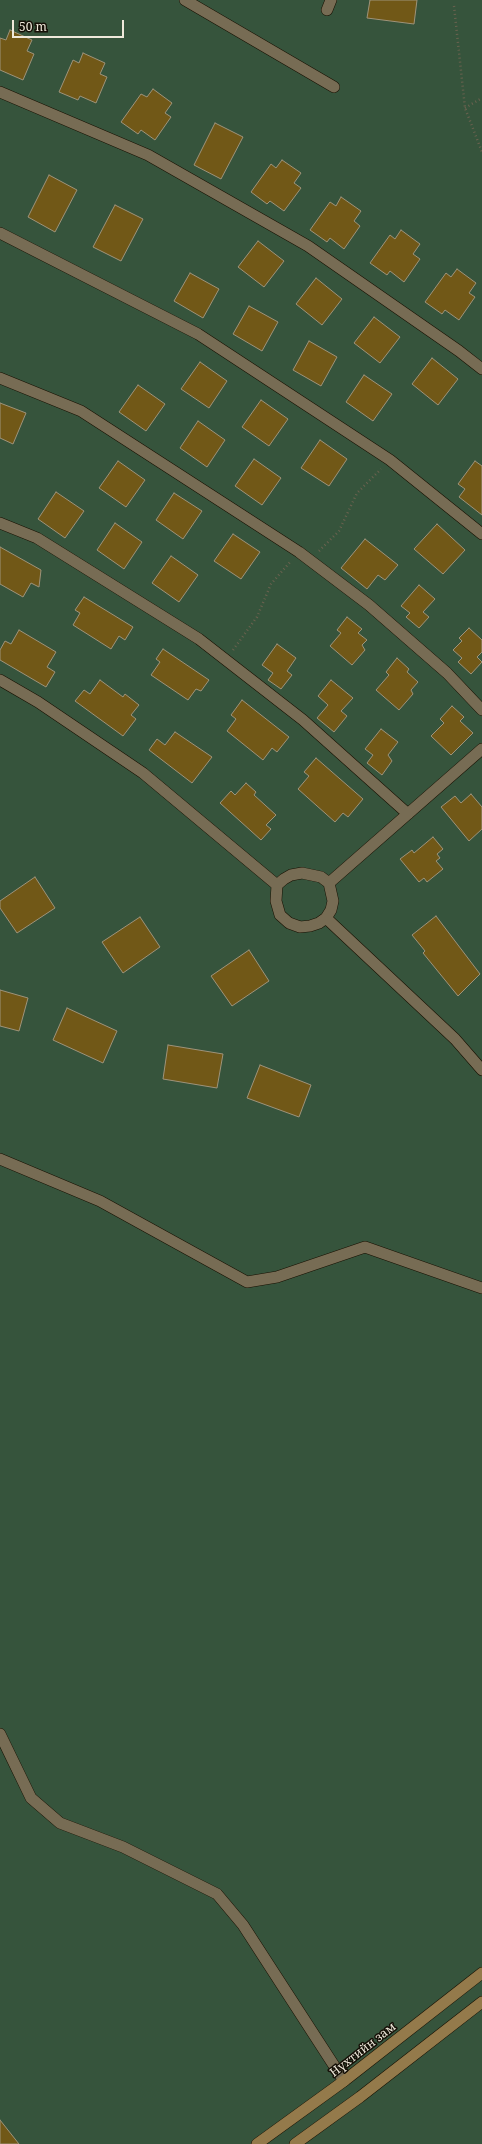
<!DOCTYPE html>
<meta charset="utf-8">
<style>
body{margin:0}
#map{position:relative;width:482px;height:2144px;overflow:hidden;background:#302711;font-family:"Noto Serif",serif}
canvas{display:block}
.scale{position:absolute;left:12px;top:20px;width:112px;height:18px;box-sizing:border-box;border:2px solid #efe9db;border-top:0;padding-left:5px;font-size:12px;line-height:14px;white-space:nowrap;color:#efe9db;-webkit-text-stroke:3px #151007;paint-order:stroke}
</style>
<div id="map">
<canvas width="482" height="2144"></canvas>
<div class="scale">50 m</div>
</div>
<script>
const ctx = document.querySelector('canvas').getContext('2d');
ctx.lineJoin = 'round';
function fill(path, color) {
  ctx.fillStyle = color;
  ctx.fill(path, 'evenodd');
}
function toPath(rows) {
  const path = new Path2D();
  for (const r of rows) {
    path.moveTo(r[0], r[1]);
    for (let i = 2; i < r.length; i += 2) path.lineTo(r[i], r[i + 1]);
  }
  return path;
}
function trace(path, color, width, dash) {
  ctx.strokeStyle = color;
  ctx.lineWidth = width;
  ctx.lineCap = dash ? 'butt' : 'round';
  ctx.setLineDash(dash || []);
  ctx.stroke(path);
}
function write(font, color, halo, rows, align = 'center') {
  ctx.font = font + ' "Noto Serif",serif';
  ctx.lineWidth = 3;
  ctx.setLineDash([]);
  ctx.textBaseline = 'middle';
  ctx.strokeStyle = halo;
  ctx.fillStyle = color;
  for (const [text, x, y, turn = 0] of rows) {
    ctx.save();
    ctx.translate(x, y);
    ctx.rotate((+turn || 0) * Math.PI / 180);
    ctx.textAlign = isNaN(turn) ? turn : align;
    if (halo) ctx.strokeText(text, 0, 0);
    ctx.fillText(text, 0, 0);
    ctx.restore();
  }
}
fill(toPath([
 [0,0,482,0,482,2144,0,2144]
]), '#36543c');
const building = toPath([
 [370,0,417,0,414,24,367,18,370,0],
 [10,30,32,40,27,51,34,54,23,80,0,70,0,38,6,40,10,30],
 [83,53,105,63,100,74,107,77,96,103,80,96,78,100,59,92,73,60,79,63,83,53],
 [153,89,172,103,165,113,171,117,155,140,141,130,138,134,121,122,141,94,147,97,153,89],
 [215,123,243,137,221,179,194,165,215,123],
 [282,160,301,173,294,183,301,188,284,211,270,201,267,204,251,192,271,164,276,168,282,160],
 [49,175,77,190,55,232,28,217,49,175],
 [341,197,361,211,354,221,360,226,344,249,330,238,327,242,310,230,330,202,336,206,341,197],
 [115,205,143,219,121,261,93,247,115,205],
 [401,230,420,244,413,254,420,259,404,282,390,271,387,275,370,263,390,235,395,239,401,230],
 [258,241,284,261,264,287,238,267,258,241],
 [457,269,476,283,469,293,475,297,459,320,445,310,442,314,425,302,446,273,451,277,457,269],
 [190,273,219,289,203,318,174,301,190,273],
 [316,278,342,299,322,325,296,304,316,278],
 [249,306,278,322,262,351,233,334,249,306],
 [374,317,400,337,380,363,354,343,374,317],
 [309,341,337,357,321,386,293,370,309,341],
 [432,358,458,379,438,405,412,384,432,358],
 [200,362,227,381,209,408,181,389,200,362],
 [364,375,392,394,373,421,346,402,364,375],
 [138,385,165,404,146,431,119,412,138,385],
 [261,400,288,419,269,446,242,427,261,400],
 [0,403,26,413,13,444,0,438,0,403],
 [198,421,225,440,207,467,180,448,198,421],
 [320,440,347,459,329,486,301,468,320,440],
 [254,459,281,478,262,505,235,486,254,459],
 [118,461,145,480,126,507,99,488,118,461],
 [475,461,482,466,482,515,459,497,465,489,458,484,475,461],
 [56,492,84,511,65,538,38,519,56,492],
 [174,493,202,511,183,539,156,520,174,493],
 [115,523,142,542,124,569,97,550,115,523],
 [437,524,465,550,443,574,414,549,437,524],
 [233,534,260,552,241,579,214,561,233,534],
 [365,539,398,565,385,580,378,575,367,589,341,568,365,539],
 [0,547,41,570,39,587,31,583,23,597,0,584,0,547],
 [171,556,198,575,179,602,152,583,171,556],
 [419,585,435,599,423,612,429,617,419,628,406,617,410,613,401,606,419,585],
 [84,597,133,627,125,640,119,636,111,649,73,625,80,613,75,610,84,597],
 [347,617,362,629,358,633,367,640,362,645,365,650,352,665,330,646,341,633,337,630,347,617],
 [469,628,482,640,482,652,477,657,482,662,471,674,458,662,462,658,453,650,462,641,459,638,469,628],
 [19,630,56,652,47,667,55,672,46,687,0,660,0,650,5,641,11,644,19,630],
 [277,644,296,658,287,671,292,675,281,689,268,680,273,673,262,665,277,644],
 [163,649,209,680,201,691,196,689,188,700,151,675,160,662,156,659,163,649],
 [397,658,409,669,407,672,418,682,411,690,413,694,399,710,376,690,389,675,386,672,397,658],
 [100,680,123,697,125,694,139,705,131,715,136,719,123,736,75,701,84,690,90,694,100,680],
 [331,680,353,698,341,711,347,716,334,732,317,718,328,705,318,696,331,680],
 [242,700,289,737,277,752,272,748,263,760,227,731,236,719,231,715,242,700],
 [452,706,464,717,460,721,473,733,451,755,431,736,444,723,440,719,452,706],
 [381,729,398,742,388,755,392,761,382,775,367,763,373,755,365,749,381,729],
 [175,732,212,757,192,783,149,750,157,739,165,745,175,732],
 [316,758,363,799,348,817,343,813,335,822,298,789,309,776,304,772,316,758],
 [246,783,256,792,254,795,276,815,266,825,271,829,261,840,220,803,231,791,235,795,246,783],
 [471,794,482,807,482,829,469,841,441,807,455,796,461,803,471,794],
 [433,837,443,849,437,854,440,858,436,861,443,869,427,882,424,878,419,882,400,859,412,850,414,853,433,837],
 [35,877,55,908,17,933,0,908,0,901,35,877],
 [436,916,480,974,458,996,423,953,425,951,412,935,436,916],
 [140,917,160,947,123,973,102,942,140,917],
 [249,950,269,981,232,1006,211,976,249,950],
 [0,990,28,998,19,1031,0,1026,0,990],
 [67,1008,117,1031,103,1063,53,1040,67,1008],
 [168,1045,223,1054,217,1088,163,1079,168,1045],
 [260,1065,311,1085,299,1117,247,1098,260,1065],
 [0,2120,19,2144,0,2144,0,2120]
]);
fill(building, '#715817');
trace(building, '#9e937a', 1);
const minor = toPath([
 [185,0,334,87],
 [327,10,331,0],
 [0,92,148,155,308,246,459,351,482,369],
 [0,233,198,334,390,460,482,534],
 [0,378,81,411,299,552,369,605,447,673,482,710],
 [0,523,37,538,199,639,303,720,408,814],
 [0,680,38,702,143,773,277,885,276,901,280,915,289,923,300,927,310,926,319,923,326,918],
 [329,883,482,749],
 [277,885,284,879,291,875,302,873,321,877,329,883,333,901,331,910,326,918,455,1039,482,1070],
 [0,1159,100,1201,247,1282,277,1277,365,1247,482,1288],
 [0,1734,31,1798,60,1823,123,1847,217,1894,243,1925,344,2081]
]);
const secondary = toPath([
 [257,2144,344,2081,482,1973],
 [295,2144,360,2097,482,2002]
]);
trace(minor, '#180f00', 12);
trace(secondary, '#180f00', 12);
trace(toPath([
 [454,6,465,108,482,152],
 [465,108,482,98],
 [319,551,339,531,357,493,381,469],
 [233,650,257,617,271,584,291,561]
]), '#6a624f', 2.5, [1, 3]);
trace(minor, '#776c54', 11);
trace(secondary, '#947a4b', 11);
write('12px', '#efe9db', '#151007', [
 ["Нүхтийн зам",363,2050,-38]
]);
</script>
